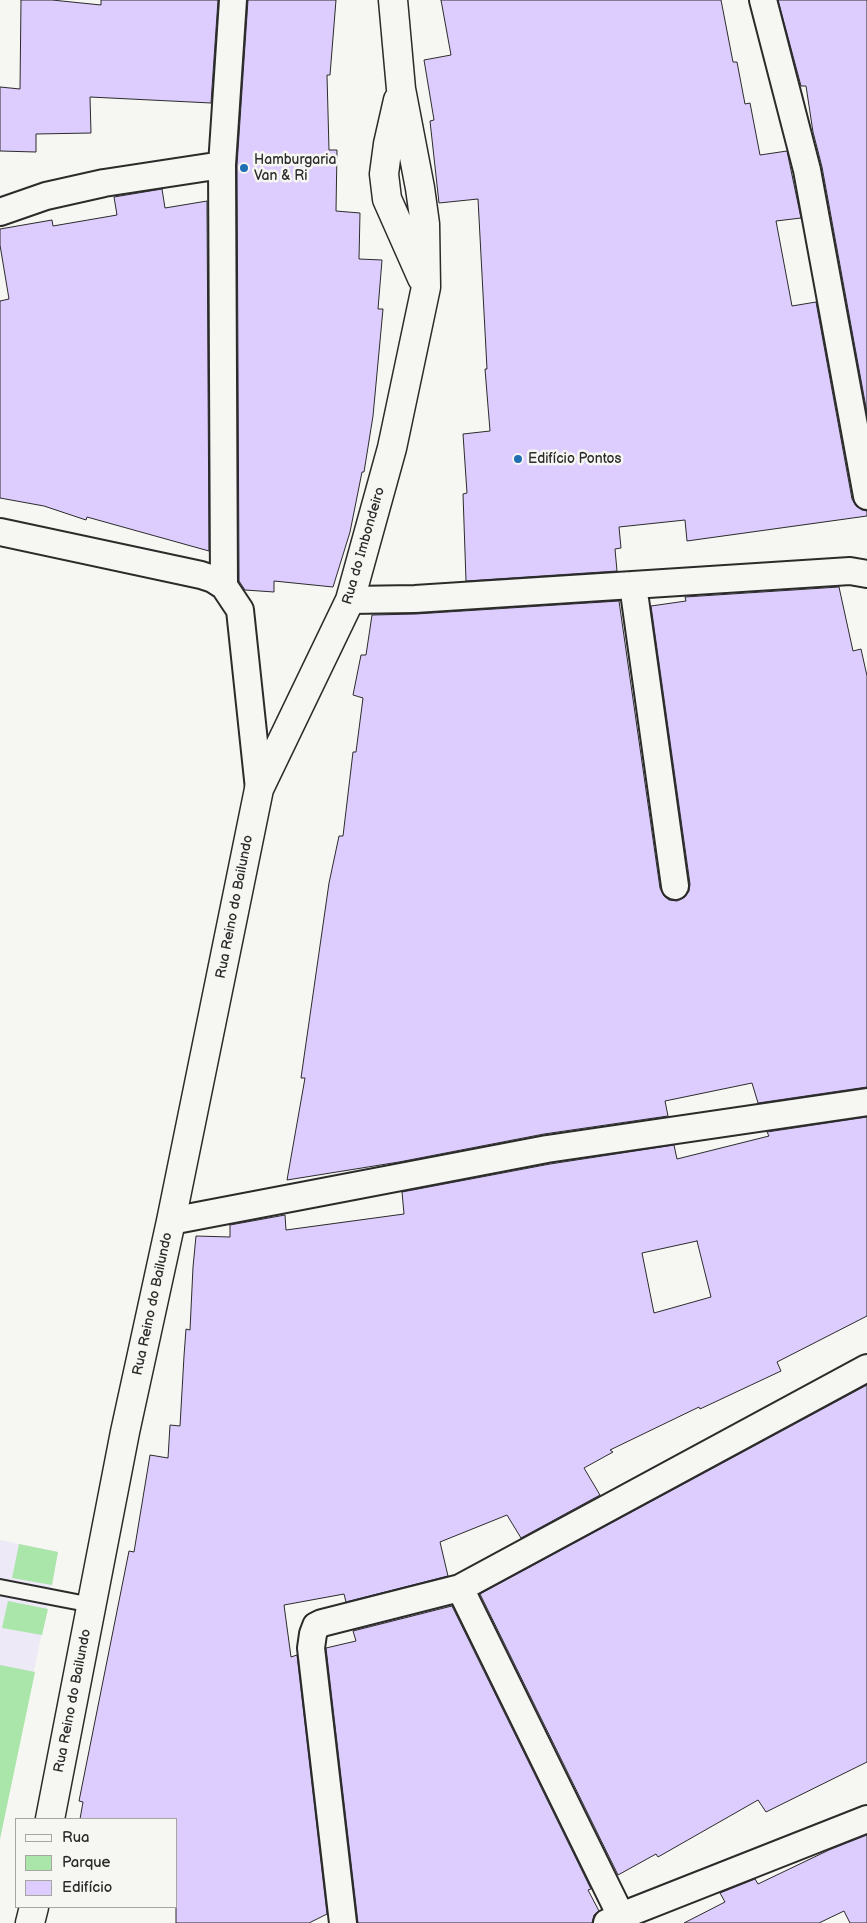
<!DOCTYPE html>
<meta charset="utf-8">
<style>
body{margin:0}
#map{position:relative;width:867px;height:1923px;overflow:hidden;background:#f6f6f2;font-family:"Balsamiq Sans",sans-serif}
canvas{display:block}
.legend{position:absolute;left:15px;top:1818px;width:162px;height:90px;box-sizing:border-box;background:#f6f6f2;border:1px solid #a5a5a2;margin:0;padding:6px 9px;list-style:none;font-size:15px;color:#2b2b2b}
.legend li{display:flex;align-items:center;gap:10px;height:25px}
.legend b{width:25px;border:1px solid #a5a5a2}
</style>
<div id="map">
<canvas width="867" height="1923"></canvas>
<ul class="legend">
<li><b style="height:6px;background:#f6f6f2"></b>Rua</li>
<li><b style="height:14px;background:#aae5aa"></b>Parque</li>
<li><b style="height:14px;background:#ddccfe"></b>Edifício</li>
</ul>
</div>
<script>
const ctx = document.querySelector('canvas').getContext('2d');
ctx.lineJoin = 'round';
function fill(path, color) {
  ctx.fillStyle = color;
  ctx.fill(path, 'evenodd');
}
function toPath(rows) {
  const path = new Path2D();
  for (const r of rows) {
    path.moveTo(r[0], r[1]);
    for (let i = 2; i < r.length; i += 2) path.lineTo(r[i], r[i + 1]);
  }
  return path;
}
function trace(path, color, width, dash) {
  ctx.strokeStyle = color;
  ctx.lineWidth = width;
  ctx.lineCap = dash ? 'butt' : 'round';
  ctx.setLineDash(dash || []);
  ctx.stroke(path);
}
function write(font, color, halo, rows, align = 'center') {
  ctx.font = font + ' "Balsamiq Sans",sans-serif';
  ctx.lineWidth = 5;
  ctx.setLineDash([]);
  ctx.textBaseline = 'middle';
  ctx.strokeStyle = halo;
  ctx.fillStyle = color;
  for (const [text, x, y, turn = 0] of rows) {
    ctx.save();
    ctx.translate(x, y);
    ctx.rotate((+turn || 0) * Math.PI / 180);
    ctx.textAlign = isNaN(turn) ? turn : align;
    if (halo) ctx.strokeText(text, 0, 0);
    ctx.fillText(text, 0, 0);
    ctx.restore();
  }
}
fill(toPath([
 [0,1540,58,1552,0,1839]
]), '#eee9f6');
fill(toPath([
 [19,1544,58,1552,52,1585,12,1578],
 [8,1601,48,1609,42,1635,2,1628],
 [0,1665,35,1672,0,1839]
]), '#aae5aa');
const building = toPath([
 [21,0,52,0,101,5,101,0,218,0,211,103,90,97,91,133,36,134,36,152,0,151,0,87,20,89,21,0],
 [248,0,336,0,330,75,327,75,329,150,337,150,336,211,360,213,359,259,382,260,378,309,383,309,373,416,364,472,362,472,350,532,333,587,274,581,274,592,245,590,239,581,237,165,248,0],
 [441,0,721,0,733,62,737,62,745,104,750,103,760,155,787,151,801,218,776,221,792,306,816,302,852,499,856,506,862,510,867,511,867,516,687,541,685,520,619,527,621,548,615,549,617,571,466,581,463,494,467,493,463,434,490,431,485,369,487,369,478,199,439,203,430,121,434,120,424,60,451,55,441,0],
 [778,0,867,0,867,413,822,167,813,132,806,86,801,86,778,0],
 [162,189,165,208,207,201,209,551,87,517,86,520,44,506,0,498,0,301,9,299,0,245,0,229,52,220,53,226,117,215,114,197,162,189],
 [839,587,853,651,861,649,867,676,867,1087,758,1103,752,1083,665,1101,668,1116,544,1134,399,1162,287,1180,305,1078,301,1078,329,883,339,836,343,836,353,752,356,752,363,698,353,695,361,655,366,655,372,615,416,614,619,601,660,888,664,896,669,900,677,901,685,897,689,891,690,884,651,606,686,601,685,597,839,587],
 [867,1117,867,1316,777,1362,781,1371,700,1409,699,1407,610,1450,613,1452,584,1468,600,1495,521,1538,507,1515,440,1542,448,1576,346,1602,344,1594,284,1605,291,1657,297,1655,327,1914,309,1923,176,1923,176,1819,80,1819,83,1802,79,1801,129,1551,134,1552,150,1455,168,1458,170,1425,180,1426,184,1356,186,1329,190,1330,193,1267,196,1236,230,1237,230,1225,285,1215,286,1230,404,1214,402,1192,550,1164,674,1145,677,1159,769,1136,767,1132,867,1117],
 [697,1241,711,1297,654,1313,642,1253,697,1241],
 [867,1385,867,1762,766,1812,758,1800,658,1857,656,1854,618,1875,480,1594,867,1385],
 [452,1606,591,1889,588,1890,599,1911,594,1915,592,1923,358,1923,326,1648,356,1641,353,1631,452,1606],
 [867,1835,867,1923,850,1923,844,1911,819,1923,684,1923,725,1902,720,1893,755,1879,758,1884,829,1850,867,1835]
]);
fill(building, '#ddccfe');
trace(building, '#2b2b2b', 1);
const service = toPath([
 [0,1587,92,1605]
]);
const minor = toPath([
 [763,0,807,170,867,496],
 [0,212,46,196,104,183,222,165],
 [0,532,201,575,213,579,224,586,240,610,259,789],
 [633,585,675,886],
 [224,586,222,165,233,0],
 [350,600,415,599,850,571,867,574],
 [171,1221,547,1149,867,1102],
 [460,1588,621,1916],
 [343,1923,311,1648,313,1634,316,1626,322,1623,460,1588,867,1368],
 [607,1923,621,1916,867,1819]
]);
const tertiary = toPath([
 [398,100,388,144,384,174,387,199,422,278],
 [50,1819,125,1432,171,1221,259,789,350,600,392,448,426,287,425,224,420,188,401,89,393,0],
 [30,1923,34,1907]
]);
trace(service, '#2b2b2b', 18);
trace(minor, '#2b2b2b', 30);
trace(tertiary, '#2b2b2b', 31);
trace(service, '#f6f6f2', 14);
trace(minor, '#f6f6f2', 26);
trace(tertiary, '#f6f6f2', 28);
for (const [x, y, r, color] of [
 [244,168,5,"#1f6fb2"],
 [518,459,5,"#1f6fb2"]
]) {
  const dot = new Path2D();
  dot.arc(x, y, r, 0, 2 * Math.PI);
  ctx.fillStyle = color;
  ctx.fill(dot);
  trace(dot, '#f6f6f2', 2);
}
write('14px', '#2b2b2b', '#f6f6f2', [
 ["Hamburgaria",254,160],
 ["Van & Ri",254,176],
 ["Edifício Pontos",528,459]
], 'left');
write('14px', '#2b2b2b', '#f6f6f2', [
 ["Rua do Imbondeiro",364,546,-74],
 ["Rua Reino do Bailundo",235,907,-79],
 ["Rua Reino do Bailundo",153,1304,-78],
 ["Rua Reino do Bailundo",73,1701,-79]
]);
</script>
